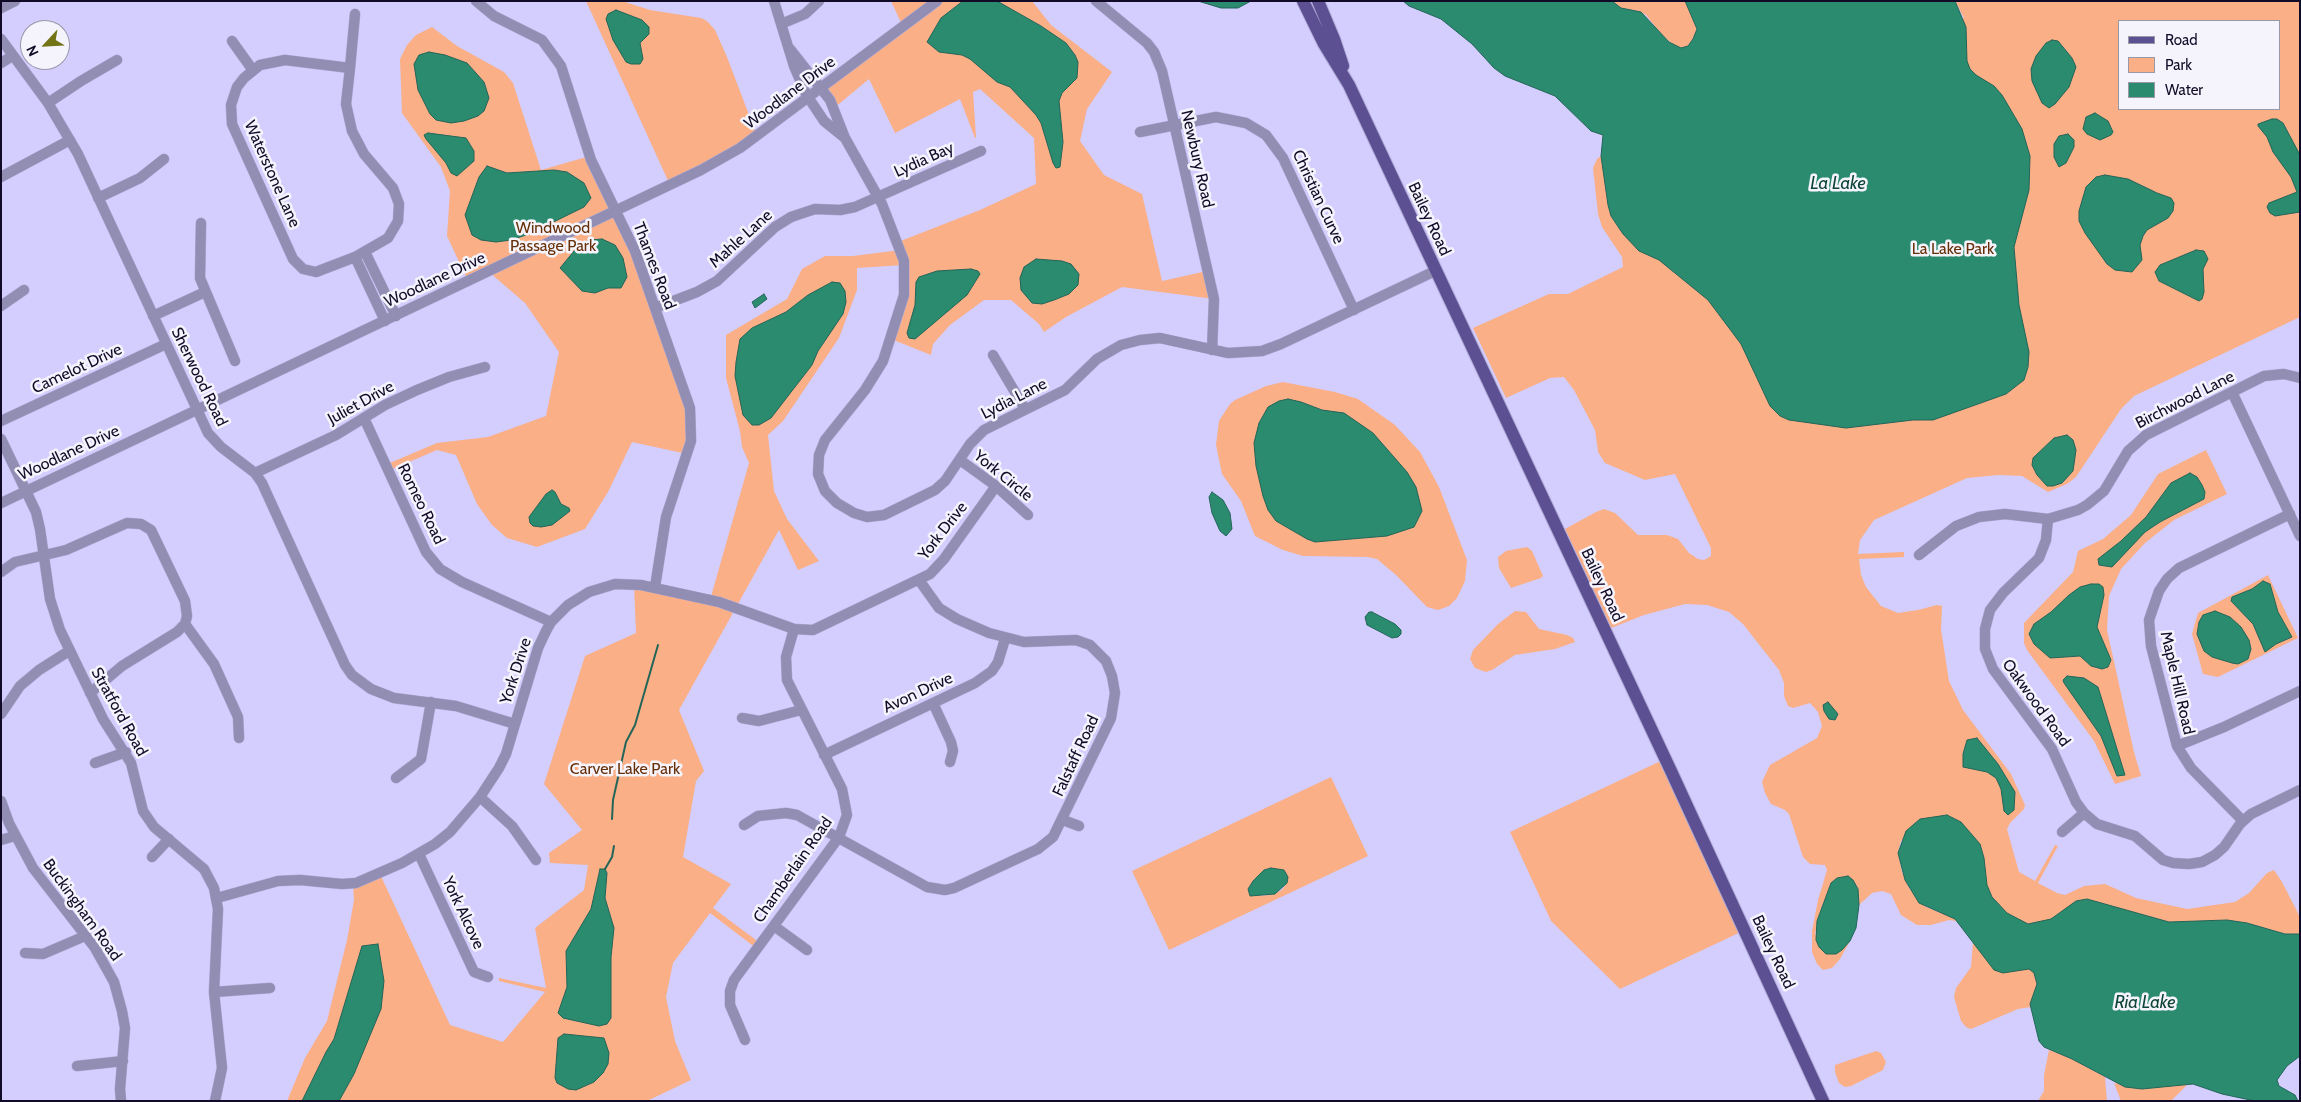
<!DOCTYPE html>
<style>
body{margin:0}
#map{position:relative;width:2301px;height:1102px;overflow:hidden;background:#d3cefe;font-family:Cabin,sans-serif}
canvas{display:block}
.frame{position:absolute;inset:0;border:2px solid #120b27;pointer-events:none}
.legend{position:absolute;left:2118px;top:20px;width:162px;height:90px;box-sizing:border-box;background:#f5f4fd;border:1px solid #9a97a7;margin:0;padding:6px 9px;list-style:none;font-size:15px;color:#120b27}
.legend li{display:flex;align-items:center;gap:10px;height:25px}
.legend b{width:25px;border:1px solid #9a97a7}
.north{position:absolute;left:20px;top:20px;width:50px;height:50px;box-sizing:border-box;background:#f5f4fd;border:1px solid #9a97a7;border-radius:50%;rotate:245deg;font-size:14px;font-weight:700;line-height:20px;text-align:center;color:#120b27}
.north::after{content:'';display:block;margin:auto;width:18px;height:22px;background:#737318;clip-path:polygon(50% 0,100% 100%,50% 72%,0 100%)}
</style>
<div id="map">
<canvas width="2301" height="1102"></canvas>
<div class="frame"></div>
<ul class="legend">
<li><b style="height:6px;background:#5c5093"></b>Road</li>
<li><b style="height:14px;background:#faaf86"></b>Park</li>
<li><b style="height:14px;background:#2a8b6f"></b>Water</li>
</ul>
<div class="north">N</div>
</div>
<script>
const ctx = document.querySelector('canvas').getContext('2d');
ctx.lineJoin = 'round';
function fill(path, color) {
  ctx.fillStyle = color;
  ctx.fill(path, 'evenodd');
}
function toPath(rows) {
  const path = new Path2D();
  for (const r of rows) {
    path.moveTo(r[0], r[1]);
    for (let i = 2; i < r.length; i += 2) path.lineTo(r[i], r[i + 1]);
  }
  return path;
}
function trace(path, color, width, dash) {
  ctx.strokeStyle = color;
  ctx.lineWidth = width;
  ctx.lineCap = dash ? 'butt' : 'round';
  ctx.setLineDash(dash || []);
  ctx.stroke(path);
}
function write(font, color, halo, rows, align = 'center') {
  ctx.font = font + ' Cabin,sans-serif';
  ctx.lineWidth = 5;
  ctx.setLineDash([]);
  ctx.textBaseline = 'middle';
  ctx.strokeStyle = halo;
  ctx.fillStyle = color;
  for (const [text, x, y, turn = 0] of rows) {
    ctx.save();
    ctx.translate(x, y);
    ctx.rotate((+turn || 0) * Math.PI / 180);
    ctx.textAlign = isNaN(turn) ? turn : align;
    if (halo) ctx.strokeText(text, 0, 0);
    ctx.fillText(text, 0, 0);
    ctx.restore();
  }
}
fill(toPath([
 [586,1,622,1,650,10,701,18,707,21,715,30,727,57,757,136,670,185],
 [891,1,1032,1,1051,25,1112,72,1087,109,1080,141,1104,175,1142,194,1162,281,1207,271,1214,299,1122,287,1066,317,1044,332,1039,324,1011,300,984,300,950,325,933,344,931,355,891,339,904,265,857,268,857,290,839,338,783,421,768,435,774,491,787,519,819,561,798,570,779,530,679,710,704,771,696,781,683,857,731,884,713,908,760,943,756,948,710,913,673,963,666,997,675,1041,691,1080,647,1101,287,1101,305,1058,327,1021,347,940,354,900,353,883,380,874,450,1025,503,1042,545,992,499,981,499,978,546,988,535,928,584,890,588,865,550,863,549,853,582,830,544,784,585,656,636,633,634,584,710,600,749,463,742,447,740,431,726,378,726,335,787,299,802,269,825,256,853,256,901,250,898,242,980,210,1036,184,1034,138,980,89,973,92,976,137,975,138,960,99,895,133,869,79,834,108,821,87,903,27],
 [1612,1,1685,1,1696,25,1696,34,1688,46,1681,48,1676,47,1662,35,1646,15,1641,12,1621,8],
 [1955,1,2300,1,2300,317,2134,396,2121,409,2076,477,2067,484,2048,492,2022,476,1999,475,1967,478,1874,520,1860,540,1858,554,1904,552,1904,557,1859,559,1861,575,1866,587,1881,606,1898,613,1918,610,1937,605,1942,606,1941,629,1949,681,1963,710,2011,774,2025,805,2024,809,2010,823,2007,829,2019,872,2035,881,2055,845,2058,846,2038,883,2057,893,2065,895,2084,886,2105,884,2136,898,2187,909,2235,902,2249,893,2267,873,2274,870,2282,882,2300,917,2300,934,2285,934,2247,923,2227,920,2195,922,2030,1004,2031,1007,2018,1009,1971,1029,1966,1027,1961,1021,1954,997,1956,988,1971,967,1973,941,1956,921,1949,920,1931,925,1917,925,1901,915,1891,894,1882,891,1872,893,1859,905,1858,889,1853,880,1834,880,1822,906,1815,934,1836,954,1850,941,1840,959,1832,968,1823,970,1817,964,1812,952,1812,931,1818,900,1827,870,1825,865,1810,864,1803,857,1789,814,1785,810,1771,804,1765,793,1762,782,1770,765,1817,738,1822,726,1818,712,1810,703,1793,708,1788,706,1784,696,1784,683,1779,670,1743,624,1729,612,1707,605,1685,604,1644,615,1611,628,1565,529,1596,512,1604,509,1615,513,1638,535,1667,535,1678,539,1689,553,1698,559,1704,560,1711,556,1711,548,1675,474,1645,480,1605,463,1598,452,1595,430,1574,390,1564,377,1550,378,1506,398,1473,328,1549,294,1568,294,1623,267,1622,257,1602,227,1598,214,1593,168,1597,159,1601,156,1608,205,1611,216,1623,234,1643,252,1964,18],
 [2120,21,2280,21,2280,109,2120,109],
 [1901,840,1944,914,1926,907,1909,888,1902,872,1898,853],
 [432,27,457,46,504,72,513,83,541,170,590,156,616,211,690,408,687,454,632,442,608,492,585,529,537,547,507,538,492,525,477,504,456,455,437,450,388,471,385,465,437,443,488,437,546,416,559,352,525,303,489,272,468,281,447,236,450,191,441,167,402,113,400,59,407,45,416,35],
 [1283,382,1335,392,1358,399,1395,425,1420,452,1439,487,1467,560,1465,581,1457,598,1449,606,1438,610,1427,607,1396,575,1377,559,1367,557,1303,556,1283,550,1255,536,1241,501,1222,474,1216,445,1219,421,1230,404,1235,400,1266,386],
 [2206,450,2227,494,2174,520,2145,543,2121,569,2109,596,2107,630,2134,752,2141,776,2115,784,2094,741,2027,650,2024,643,2024,623,2073,572,2078,551,2103,539,2131,515,2158,474],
 [1527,547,1532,551,1543,576,1541,578,1511,588,1499,568,1498,557,1506,551],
 [2268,575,2298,638,2218,677,2203,674,2192,634,2198,613],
 [1515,611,1526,612,1539,629,1567,635,1573,638,1575,642,1555,649,1515,655,1492,670,1486,672,1475,668,1470,659,1473,650,1498,624],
 [1665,759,1745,930,1620,989,1551,921,1510,832],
 [1331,777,1368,856,1169,950,1132,871],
 [1271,868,1274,868,1287,883,1282,890,1272,895,1250,896,1248,889,1253,881,1264,870],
 [2049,1050,2069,1057,2105,1077,2107,1101,2038,1101,2044,1091,2044,1075],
 [1876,1051,1881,1053,1886,1062,1883,1070,1851,1086,1845,1087,1839,1083,1835,1072,1835,1065],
 [2114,1083,2142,1089,2188,1084,2171,1101,2121,1101]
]), '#faaf86');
const water = toPath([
 [963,1,997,1,1041,26,1066,43,1075,55,1078,62,1077,78,1062,93,1059,101,1063,142,1060,167,1056,168,1053,163,1041,123,1036,115,1010,87,997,82,970,59,962,55,939,52,927,42,941,18,963,1],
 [1198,1,1251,1,1238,8,1221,8,1198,1],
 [1403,1,1612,1,1621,8,1641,12,1669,42,1681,48,1688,46,1693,39,1697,29,1685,1,1955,1,1966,27,1967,61,1970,69,1976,75,1994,86,2002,95,2022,129,2030,156,2029,190,2014,247,2019,305,2029,352,2028,367,2024,380,2006,394,1933,420,1913,420,1846,428,1789,420,1780,416,1770,406,1741,344,1708,300,1659,260,1639,251,1623,234,1611,216,1608,205,1601,156,1603,135,1591,131,1555,96,1505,76,1494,68,1472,44,1441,19,1409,6,1403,1],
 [616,10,642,20,649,27,649,34,640,43,643,59,640,64,631,64,626,62,613,40,606,19,608,14,616,10],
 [2052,40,2058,41,2072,58,2076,67,2069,87,2055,104,2049,108,2042,103,2032,81,2031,69,2036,56,2046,43,2052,40],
 [429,52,445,55,467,63,484,82,489,98,484,111,478,116,464,121,451,123,436,120,430,114,418,90,414,64,419,55,429,52],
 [2095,113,2108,121,2113,132,2111,135,2100,140,2087,134,2083,129,2086,117,2095,113],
 [2272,119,2277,119,2283,123,2300,155,2300,212,2275,216,2270,213,2267,207,2269,203,2297,192,2291,177,2273,152,2267,137,2258,126,2258,124,2272,119],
 [428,133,466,138,474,151,474,161,457,176,451,173,446,163,426,139,424,135,428,133],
 [2068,134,2074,140,2074,147,2066,163,2059,167,2054,157,2054,144,2059,136,2068,134],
 [487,166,507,173,554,170,567,172,584,183,591,198,584,207,529,234,511,240,496,242,481,240,472,235,465,215,479,177,487,166],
 [2105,175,2128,179,2157,193,2171,198,2174,203,2173,211,2168,218,2147,230,2143,236,2140,245,2142,260,2132,272,2115,270,2107,264,2085,233,2079,221,2079,211,2086,187,2096,177,2105,175],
 [602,239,615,245,623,258,627,277,621,288,608,288,595,293,582,291,560,268,579,245,589,240,602,239],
 [2196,250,2204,251,2208,259,2203,269,2204,292,2202,299,2199,301,2159,281,2155,272,2160,265,2196,250],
 [1036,259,1062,261,1071,264,1079,274,1078,285,1069,294,1054,300,1042,304,1032,303,1021,290,1020,278,1024,267,1036,259],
 [971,269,978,271,980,274,967,295,915,339,909,338,907,333,915,305,916,282,919,277,937,271,971,269],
 [832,282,840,283,845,291,846,302,843,314,818,351,812,365,771,418,759,425,752,425,743,415,735,376,736,362,740,339,752,328,786,312,808,295,832,282],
 [764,294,767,299,755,308,752,302,764,294],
 [1288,399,1301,402,1322,410,1344,413,1373,433,1407,472,1416,487,1422,511,1414,527,1387,536,1315,542,1307,539,1276,521,1268,510,1263,496,1256,466,1254,443,1259,423,1268,407,1279,401,1288,399],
 [2067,435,2073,440,2076,450,2073,471,2062,483,2053,486,2047,486,2037,475,2032,465,2033,458,2054,438,2067,435],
 [2190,473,2197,477,2202,485,2205,492,2204,499,2160,522,2145,532,2112,567,2099,565,2098,559,2121,541,2146,517,2171,483,2190,473],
 [552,490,555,492,561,504,569,508,570,511,552,525,541,527,533,526,530,523,529,517,546,494,552,490],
 [1212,492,1223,500,1230,513,1232,529,1226,536,1220,531,1212,513,1209,497,1212,492],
 [2263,581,2270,584,2278,612,2292,637,2276,644,2265,652,2253,624,2231,601,2232,597,2252,589,2263,581],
 [2091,584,2099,584,2103,587,2104,595,2097,627,2111,660,2108,667,2102,669,2091,666,2080,656,2050,658,2034,644,2029,634,2034,624,2051,612,2069,595,2080,587,2091,584],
 [2215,611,2230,617,2241,627,2249,640,2251,649,2248,659,2238,664,2232,663,2212,657,2204,651,2197,634,2199,622,2203,615,2215,611],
 [1372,612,1395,624,1401,630,1401,634,1398,637,1392,638,1367,625,1365,617,1369,612,1372,612],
 [2067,676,2084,678,2098,687,2125,775,2117,776,2101,736,2064,683,2063,680,2067,676],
 [1828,702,1838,714,1835,720,1829,719,1824,711,1823,705,1828,702],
 [1977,738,1998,764,2015,792,2014,810,2008,815,2004,811,2001,789,1996,778,1987,772,1963,767,1963,754,1967,740,1977,738],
 [1947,815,1961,822,1980,844,1984,858,1987,885,1992,897,2007,913,2028,924,2051,919,2076,901,2087,899,2169,922,2227,920,2247,923,2285,934,2300,934,2300,1056,2287,1066,2277,1080,2279,1086,2295,1095,2298,1101,2255,1101,2222,1094,2193,1084,2142,1089,2125,1087,2072,1059,2044,1047,2039,1041,2030,1004,2037,984,2034,973,2029,969,2003,973,1994,970,1955,919,1919,903,1905,880,1898,853,1906,831,1920,819,1947,815],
 [1271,868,1284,870,1288,877,1287,883,1275,894,1250,896,1248,889,1253,881,1264,870,1271,868],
 [600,869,605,869,607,873,605,898,614,928,611,957,611,1018,607,1024,599,1026,563,1018,558,1013,567,987,566,951,591,909,600,869],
 [1848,876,1853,880,1858,889,1859,905,1856,928,1850,941,1842,950,1836,954,1826,954,1819,947,1816,940,1817,921,1831,883,1837,878,1848,876],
 [378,944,384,981,381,1009,354,1074,339,1101,302,1101,326,1052,334,1039,362,946,378,944],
 [564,1034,604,1038,609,1053,608,1064,603,1073,594,1082,576,1090,568,1089,557,1083,555,1078,558,1038,564,1034]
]);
fill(water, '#2a8b6f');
trace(water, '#236559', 1);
trace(toPath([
 [612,819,613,800,626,742,635,725,658,645],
 [605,869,612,857,614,846]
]), '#236559', 2);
const minor = toPath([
 [476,1,494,16,542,40,561,66,591,160,635,251,690,408,691,441,666,517,655,587],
 [774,1,794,66,806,94,824,121,845,138],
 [1096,1,1147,43,1154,52,1162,71,1214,299,1212,350],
 [1,8,15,1],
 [781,24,805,14,819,1],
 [1,39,48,103,78,154,208,433,221,447,255,473,262,483,345,665,352,675,371,689,394,698,456,706,515,724],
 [232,41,252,69],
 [790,49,830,100,845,138,882,204,904,261,904,295,883,361,865,390,825,440,819,455,818,474,825,491,837,503,854,513,867,517,884,515,935,490,945,481,970,444,984,430,1065,390,1097,359,1121,345,1140,340,1160,338,1228,353,1262,351,1281,344,1435,271],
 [285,60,350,68,346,104,352,131,364,154,393,188,399,204,398,221,388,238,355,257,316,272,303,269,293,259,232,124,231,105,237,87,244,78,260,65,285,60],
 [1,63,12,56],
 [350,68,355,14],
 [48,103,81,81,117,60],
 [1140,132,1216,117,1246,123,1266,135,1283,158,1354,310],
 [1,177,70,140],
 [98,198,140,178,164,159],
 [201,223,200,278,235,361],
 [365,252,396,316],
 [355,257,385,321],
 [1,306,24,290],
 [655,308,697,292,717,281,775,227,791,217,815,209,840,210,855,207,981,151],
 [153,316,205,292],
 [993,355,1025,409],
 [2232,392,2300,536],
 [364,418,426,552,440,569,462,582,551,622],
 [1,421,166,344],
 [1,439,36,512,40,529,50,599,60,630,103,719,131,763,143,811,154,827,204,869,214,888,218,909,214,992,222,1068,215,1101],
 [960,460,996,486,1028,515],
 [255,473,336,435,385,405,417,390,449,377,485,367],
 [1,503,701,170,740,148,937,1],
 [2048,519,2046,540,2039,558,2003,593,1990,610,1985,629,1985,649,1993,669,2052,749,2076,802,2084,813,2097,824,2135,836,2163,860,2173,863,2189,864,2202,862,2215,855,2224,847,2240,824,2251,814,2300,790],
 [1919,555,1956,526,1979,517,2005,514,2048,519,2078,510,2087,505,2104,491,2128,451,2146,435,2264,376,2284,374,2300,378],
 [1,572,15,562,66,550,127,523,141,524,151,530,185,601,187,616,185,624,177,632,122,666,90,693],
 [185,624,214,664,238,717,239,738],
 [933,703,951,742,953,751,950,762],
 [1,714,20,686,39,670,69,651],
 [742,718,759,721,801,710],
 [2177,746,2224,727,2300,691],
 [824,755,975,683,992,671,998,662,1005,639],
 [95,763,126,752],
 [396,778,421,759,431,702],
 [480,797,512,826,536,860],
 [1,801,9,823,33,868,95,948,114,982,122,1011,125,1028,120,1089,121,1101],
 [1063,820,1079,826],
 [2243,821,2191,768,2177,746,2151,646,2149,620,2159,591,2167,579,2179,568,2290,514],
 [744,825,758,816,786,813,797,815,927,887,945,890,954,888,1038,849,1053,837,1111,718,1115,693,1112,676,1106,661,1090,645,1076,640,1024,642,989,633,957,619,939,608,919,580],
 [2062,832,2084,813],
 [1,840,15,836],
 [419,854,474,972,488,977],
 [152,857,169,839],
 [217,898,278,881,300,880,342,884,356,883,402,863,435,844,450,832,480,797,499,768,506,754,538,648,546,631,551,622,568,605,589,592,615,584,641,585,719,602,794,629,813,630,930,574,944,559,996,486],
 [774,926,807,950],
 [25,953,43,954,85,936],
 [214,992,270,988],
 [745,1040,730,1005,730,991,734,980,839,837,847,815,842,789,787,680,786,657,794,629],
 [77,1066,123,1061]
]);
const major = toPath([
 [1303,1,1324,44,1349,85,1671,771,1823,1101],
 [1318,1,1334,39,1343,66]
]);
trace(minor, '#b0abd7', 11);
trace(major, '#b0abd7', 14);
trace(minor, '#918db3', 10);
trace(major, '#5c5093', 12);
write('16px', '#120b27', '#f5f4fd', [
 ["Woodlane Drive",790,93,-37],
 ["Newbury Road",1197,159,77],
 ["Lydia Bay",924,160,-24],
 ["Waterstone Lane",272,174,66],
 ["Christian Curve",1318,197,65],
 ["Bailey Road",1429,219,65],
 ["Mahle Lane",741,239,-42],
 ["Thames Road",654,266,69],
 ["Woodlane Drive",435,280,-25],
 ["Camelot Drive",77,369,-25],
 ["Sherwood Road",199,377,64],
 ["Lydia Lane",1014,399,-27],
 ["Birchwood Lane",2185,400,-27],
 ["Juliet Drive",361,403,-29],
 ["Woodlane Drive",69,453,-25],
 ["York Circle",1003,476,39],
 ["Romeo Road",421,504,64],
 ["York Drive",943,531,-52],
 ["Bailey Road",1602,585,65],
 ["York Drive",516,671,-72],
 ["Maple Hill Road",2177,683,77],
 ["Avon Drive",918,693,-25],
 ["Oakwood Road",2036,703,54],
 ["Stratford Road",119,712,61],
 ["Falstaff Road",1076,756,-65],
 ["Chamberlain Road",793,870,-55],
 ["Buckingham Road",82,910,54],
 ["York Alcove",463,913,65],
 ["Bailey Road",1773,952,65]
]);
write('16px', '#662f08', '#f5f4fd', [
 ["Windwood",553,228],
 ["Passage Park",553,246],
 ["La Lake Park",1953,249],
 ["Carver Lake Park",625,769]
]);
write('italic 18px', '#0e4535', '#f5f4fd', [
 ["La Lake",1838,184],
 ["Ria Lake",2145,1003]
]);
</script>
